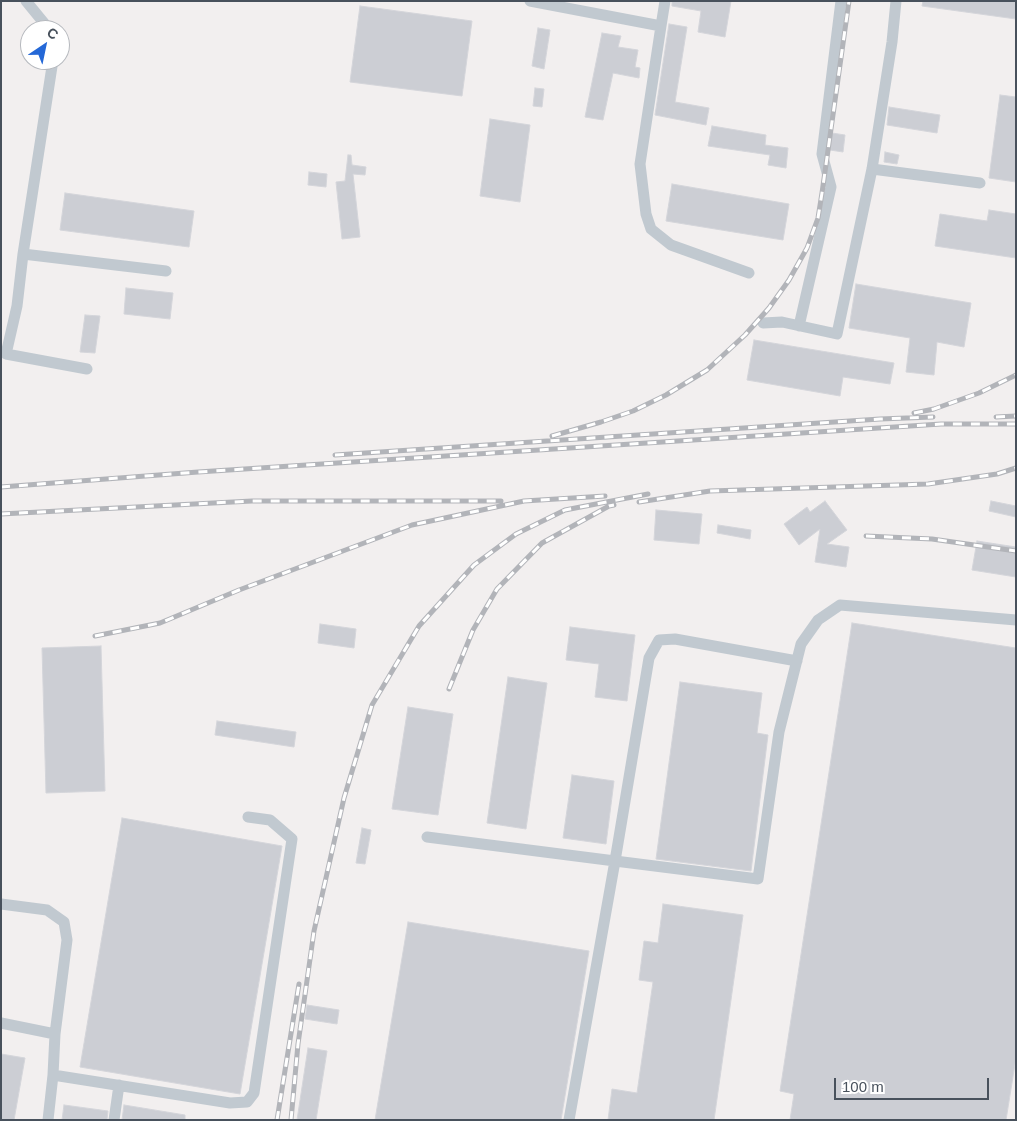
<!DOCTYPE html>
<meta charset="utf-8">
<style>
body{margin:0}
#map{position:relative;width:1017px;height:1121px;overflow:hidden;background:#f2efef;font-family:Helvetica,sans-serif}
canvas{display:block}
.frame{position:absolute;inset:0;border:2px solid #48515c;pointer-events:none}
.north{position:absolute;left:20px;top:20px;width:50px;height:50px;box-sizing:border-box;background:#fff;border:1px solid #b6b9be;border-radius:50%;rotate:34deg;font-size:14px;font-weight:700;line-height:20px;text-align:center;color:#48515c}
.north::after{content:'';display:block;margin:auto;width:18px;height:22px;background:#2468d7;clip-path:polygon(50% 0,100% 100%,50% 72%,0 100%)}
.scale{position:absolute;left:834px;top:1078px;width:155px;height:22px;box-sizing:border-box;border:2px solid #48515c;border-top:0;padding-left:6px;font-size:15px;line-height:18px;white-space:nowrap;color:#48515c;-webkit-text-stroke:4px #fff;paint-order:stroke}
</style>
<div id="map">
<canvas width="1017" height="1121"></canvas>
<div class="frame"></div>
<div class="north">С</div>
<div class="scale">100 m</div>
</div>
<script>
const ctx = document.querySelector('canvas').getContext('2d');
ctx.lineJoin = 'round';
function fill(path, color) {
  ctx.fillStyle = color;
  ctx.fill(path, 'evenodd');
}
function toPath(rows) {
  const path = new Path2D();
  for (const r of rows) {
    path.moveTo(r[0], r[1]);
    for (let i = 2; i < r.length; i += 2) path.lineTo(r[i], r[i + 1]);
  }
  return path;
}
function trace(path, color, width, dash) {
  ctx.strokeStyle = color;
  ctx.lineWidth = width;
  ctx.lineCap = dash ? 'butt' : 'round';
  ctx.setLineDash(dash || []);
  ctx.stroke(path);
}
const building = toPath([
 [672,1,731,1,725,37,698,32,701,11,672,6,672,1],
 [923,1,1016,1,1016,19,922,6,923,1],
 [360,6,472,21,462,96,350,82,360,6],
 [669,24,687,27,675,102,709,108,706,125,655,115,669,24],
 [538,28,550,30,544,69,532,66,538,28],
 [602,33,621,36,618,47,638,50,635,67,640,68,639,78,613,73,603,120,585,117,602,33],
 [535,88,544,89,542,107,533,106,535,88],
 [1000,95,1016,97,1016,182,989,178,1000,95],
 [889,107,940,115,937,133,887,125,889,107],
 [490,119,530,125,520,202,480,196,490,119],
 [712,126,766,135,765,145,788,148,786,168,768,165,770,155,708,146,712,126],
 [832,133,845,135,843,152,830,150,832,133],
 [885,152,899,155,897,164,884,162,885,152],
 [348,155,351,155,352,165,366,167,365,175,353,174,360,237,342,239,336,182,345,181,348,155],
 [309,172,327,174,326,187,308,185,309,172],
 [672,184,789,204,783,240,666,221,672,184],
 [65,193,194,211,189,247,60,230,65,193],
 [989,210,1016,214,1016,258,935,246,940,214,987,221,989,210],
 [856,284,971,303,964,347,937,342,934,375,906,372,910,338,849,328,856,284],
 [126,288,173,293,170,319,124,314,126,288],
 [85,315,100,316,95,353,80,352,85,315],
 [754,340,894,363,890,384,843,377,840,396,747,380,754,340],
 [825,501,847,530,827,544,849,547,846,567,815,562,820,529,799,545,784,524,807,507,810,512,825,501],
 [991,501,1016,506,1016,517,989,511,991,501],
 [656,510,702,514,699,544,654,540,656,510],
 [718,525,751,530,750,539,717,533,718,525],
 [977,541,1016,547,1016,577,972,570,977,541],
 [852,623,1016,648,1016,1058,1006,1120,790,1120,794,1094,780,1091,852,623],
 [320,624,356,629,354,648,318,643,320,624],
 [570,627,635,635,627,701,595,697,599,664,566,660,570,627],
 [101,646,105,791,46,793,42,648,101,646],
 [508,677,547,683,526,829,487,823,508,677],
 [680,682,762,693,757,733,768,735,751,871,656,859,680,682],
 [408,707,453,714,438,815,392,809,408,707],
 [217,721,296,732,294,747,215,735,217,721],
 [572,775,614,781,606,844,563,838,572,775],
 [122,818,282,846,240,1094,80,1067,122,818],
 [362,828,371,830,365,864,356,863,362,828],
 [663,904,743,915,714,1120,608,1120,612,1089,637,1093,653,982,639,980,644,941,658,943,663,904],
 [408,922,589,951,561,1120,375,1120,408,922],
 [307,1005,339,1010,337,1024,305,1019,307,1005],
 [308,1048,327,1051,316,1120,297,1120,308,1048],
 [1,1054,25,1058,14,1120,1,1120,1,1054],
 [64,1105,108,1111,107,1120,62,1120,64,1105],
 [124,1105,185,1115,185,1120,122,1120,124,1105]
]);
fill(building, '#ccced4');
trace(building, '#d4d5da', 1);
trace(toPath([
 [26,1,44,23,46,30],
 [530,1,661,26,665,1],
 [661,26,640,164,646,214,651,229,671,245,749,273],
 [53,60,23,254,17,306,6,354,87,369],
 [872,169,980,183],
 [23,254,166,271],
 [763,323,782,322,837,334,872,169,892,42,896,1],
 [799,326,831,187,822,154,841,1],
 [427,837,615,861,649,658,659,640,675,639,797,661],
 [1,904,47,910,64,922,67,940,55,1034,53,1075,48,1120],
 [1,1023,55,1034],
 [53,1075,230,1103,247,1102,254,1093,292,839,270,820,248,817],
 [114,1120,119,1085],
 [569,1120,615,861,758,879,779,732,801,644,818,620,840,605,1016,620]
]), '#c1c9d0', 11);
const rail = toPath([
 [914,413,934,409,979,393,1016,375],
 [996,417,1016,416],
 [552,436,601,422,633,411,666,395,707,370,745,335,769,308,789,280,807,248,818,218,822,193,849,1],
 [335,455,880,419,933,417],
 [1,487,198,472,941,424,1016,424],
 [639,502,710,491,928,484,997,474,1016,468],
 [1,514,252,501,501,501],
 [866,536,932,539,1016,551],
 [95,636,160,623,239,590,412,525,524,501,605,496],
 [449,689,473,630,497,589,542,543,609,506,614,505],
 [277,1120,299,984],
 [291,1120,298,1044,314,931,344,798,372,705,419,626,474,565,516,534,565,510,648,494]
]);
trace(rail, '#b2b4b9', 5);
trace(rail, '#fff', 3, [9]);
</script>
